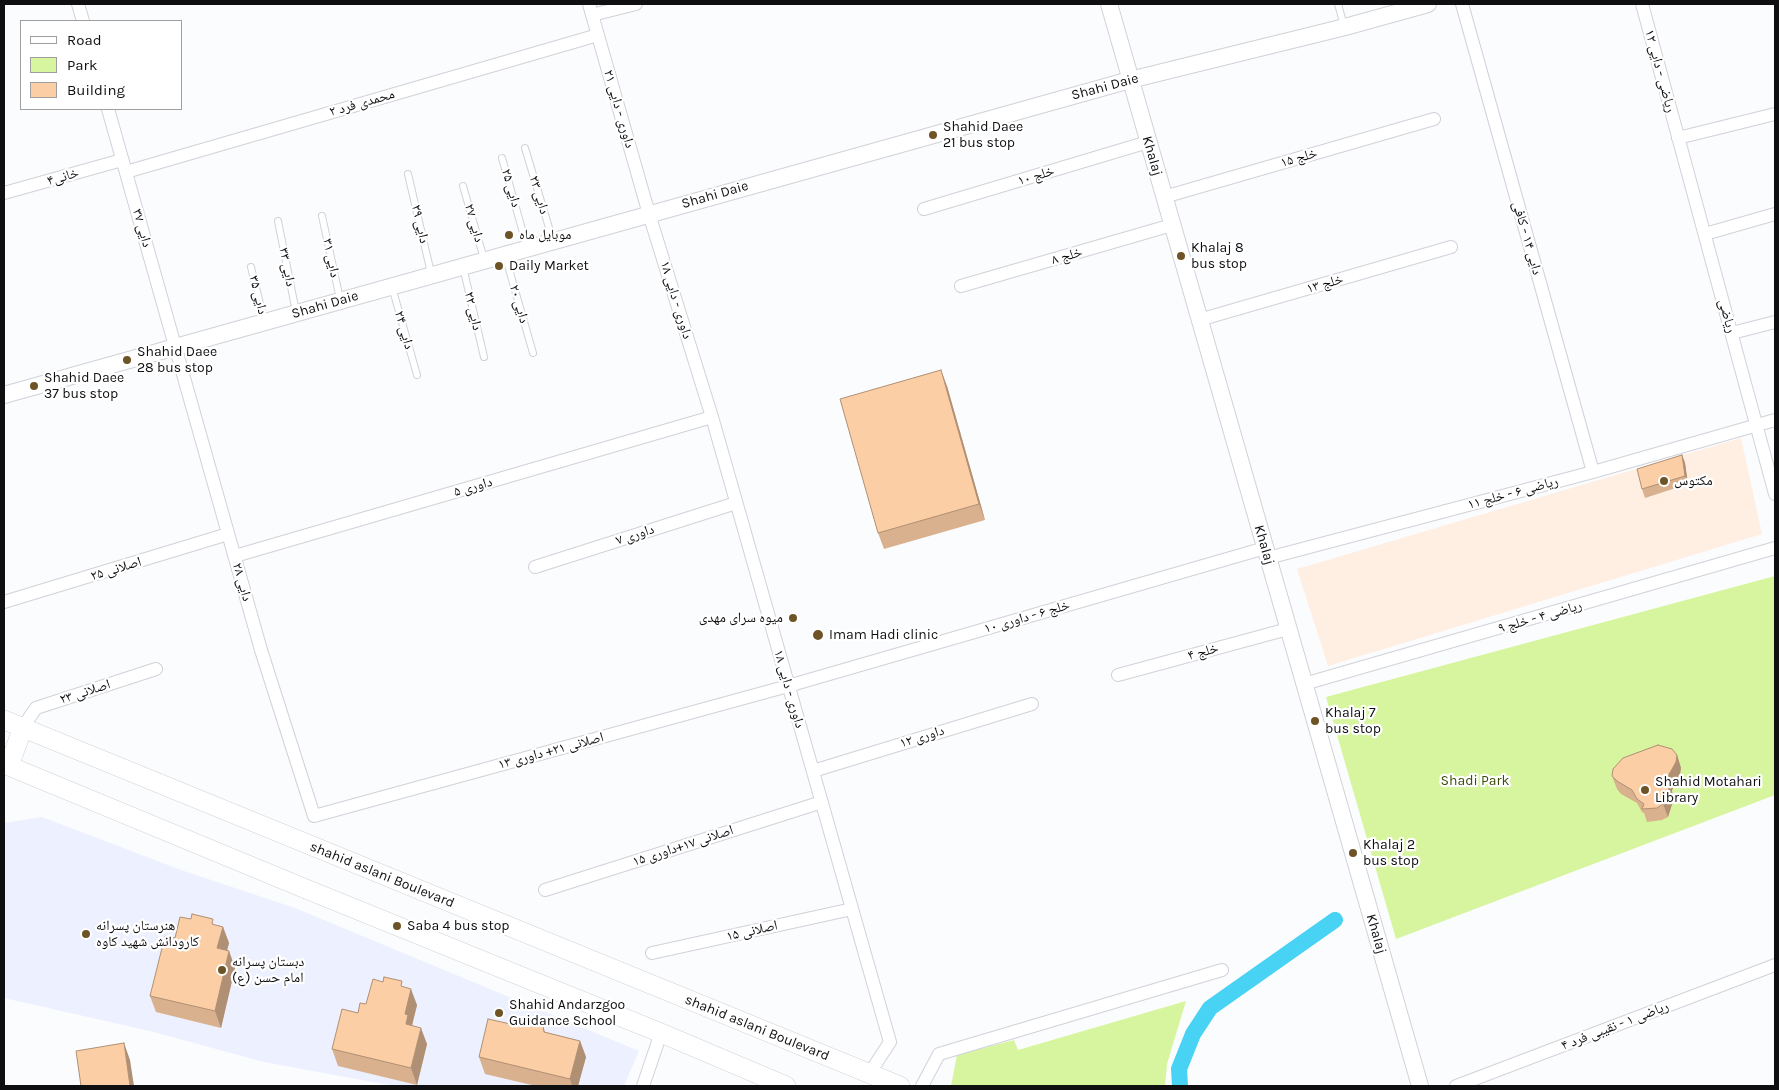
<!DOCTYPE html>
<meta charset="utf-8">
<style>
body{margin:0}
#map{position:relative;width:1779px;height:1090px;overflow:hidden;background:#fbfcfe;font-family:Karla,sans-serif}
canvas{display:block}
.frame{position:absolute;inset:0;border:5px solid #0f0f11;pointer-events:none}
.legend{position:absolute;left:20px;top:20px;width:162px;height:90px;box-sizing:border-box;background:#fff;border:1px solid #9f9fa0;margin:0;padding:6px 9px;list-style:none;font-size:15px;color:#0f0f11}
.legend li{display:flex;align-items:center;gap:10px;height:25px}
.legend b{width:25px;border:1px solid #9f9fa0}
</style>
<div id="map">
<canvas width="1779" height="1090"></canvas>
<div class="frame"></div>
<ul class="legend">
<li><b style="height:6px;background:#fff"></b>Road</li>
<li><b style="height:14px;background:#d7f59e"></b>Park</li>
<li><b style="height:14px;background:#fccea5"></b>Building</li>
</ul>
</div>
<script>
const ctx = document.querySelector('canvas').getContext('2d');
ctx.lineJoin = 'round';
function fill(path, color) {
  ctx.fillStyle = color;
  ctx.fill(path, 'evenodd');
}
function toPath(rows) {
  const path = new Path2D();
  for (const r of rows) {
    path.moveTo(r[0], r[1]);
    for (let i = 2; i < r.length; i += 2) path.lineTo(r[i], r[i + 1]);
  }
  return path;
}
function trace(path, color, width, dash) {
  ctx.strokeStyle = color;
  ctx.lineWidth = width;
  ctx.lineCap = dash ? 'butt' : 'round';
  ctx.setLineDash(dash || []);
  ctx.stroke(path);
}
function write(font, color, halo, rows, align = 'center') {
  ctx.font = font + ' Karla,"Noto Naskh Arabic",sans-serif';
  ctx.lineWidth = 4.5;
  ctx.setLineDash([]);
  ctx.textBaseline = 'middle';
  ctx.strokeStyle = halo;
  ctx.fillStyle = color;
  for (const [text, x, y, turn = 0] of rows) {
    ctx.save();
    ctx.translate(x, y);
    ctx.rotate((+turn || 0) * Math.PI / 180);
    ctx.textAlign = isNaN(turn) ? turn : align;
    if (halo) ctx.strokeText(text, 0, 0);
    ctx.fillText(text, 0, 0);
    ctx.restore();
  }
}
fill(toPath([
 [1741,438,1762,534,1328,666,1297,569]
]), '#ffeee2');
fill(toPath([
 [42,817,181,870,295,908,639,1051,624,1086,394,1086,264,1062,150,1031,4,998,4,823]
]), '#edf0fe');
fill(toPath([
 [1775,576,1775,795,1396,939,1326,697],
 [1186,1001,1167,1064,1165,1086,951,1086,957,1055,1014,1040,1018,1050]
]), '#d7f59e');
trace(toPath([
 [1180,1086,1179,1069,1193,1034,1210,1008,1335,920]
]), '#48d2f4', 16);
const service = toPath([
 [1338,4,1344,26],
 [525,148,553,241],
 [502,158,527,247],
 [408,174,431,273],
 [463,186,484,259],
 [322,216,340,299],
 [278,221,296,312],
 [505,255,533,353],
 [251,267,264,320],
 [463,267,484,357],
 [392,287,417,375]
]);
const minor = toPath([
 [78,4,83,21],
 [589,4,649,214,712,417,890,1042,869,1074],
 [1462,4,1593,472],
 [1642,4,1775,494],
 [592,15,636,4],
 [108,109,261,650,314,816,788,686,1265,548],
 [1678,138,1775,114],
 [126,172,598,35],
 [4,193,122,160],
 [1164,197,1434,119],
 [924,209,1148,142],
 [1705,234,1775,214],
 [961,286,1172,225],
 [1199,320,1451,247],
 [1732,333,1775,322],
 [235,556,712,417],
 [1268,558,1593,472,1775,420],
 [535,567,736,503],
 [4,602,228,534],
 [1118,675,1288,629],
 [1304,684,1775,548],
 [23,727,36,708,156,669],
 [813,771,1032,704],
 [545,890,822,802],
 [652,953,852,909],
 [643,1086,661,1033],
 [922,1086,939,1054,1222,970],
 [1456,1086,1775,965]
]);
const tertiary = toPath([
 [1109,4,1420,1086],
 [4,395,1130,80,1345,27,1428,4]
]);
const secondary = toPath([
 [4,720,900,1086],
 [4,764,306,889,661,1033,786,1086],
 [9,766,23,727]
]);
trace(service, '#d1d2d9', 8);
trace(minor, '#d1d2d9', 14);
trace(tertiary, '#d1d2d9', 18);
trace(secondary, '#d1d2d9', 20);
trace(service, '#fff', 6);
trace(minor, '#fff', 12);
trace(tertiary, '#fff', 16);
trace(secondary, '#fff', 19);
fill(toPath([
 [947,386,985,520,884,549,878,533],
 [1682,455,1685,463,1688,484,1645,498,1642,489],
 [1677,755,1681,768,1680,774,1672,790,1673,801,1668,817,1662,820,1647,822,1644,813,1642,812,1637,803,1621,794,1617,789,1612,776],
 [215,925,223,927,229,943,227,951,229,951,235,968,221,1028,156,1012,150,996,175,938],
 [404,987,417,1005,412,1026,427,1044,417,1085,338,1066,332,1049,358,1013,366,1004],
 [543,1026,545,1032,580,1041,586,1057,578,1086,536,1086,485,1074,479,1057,524,1027]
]), '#d9b18e');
fill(toPath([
 [941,370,947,386,985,520,979,504],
 [1682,455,1685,463,1688,484,1685,476],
 [1677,755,1681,768,1680,774,1672,790,1673,801,1668,817,1663,804,1667,778],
 [223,927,229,943,223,965,217,948],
 [229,951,235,968,221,1028,215,1011],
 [411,989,417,1005,412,1025,414,1031,406,1024,405,1014],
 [421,1028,427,1044,417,1085,411,1068],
 [580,1041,586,1057,578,1086,572,1086,570,1079],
 [124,1043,130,1060,134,1086,130,1086]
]), '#b09074');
const building = toPath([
 [941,370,979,504,878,533,840,399,941,370],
 [1682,455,1685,476,1642,489,1637,469,1682,455],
 [1658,745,1672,749,1677,755,1676,762,1667,778,1669,788,1663,804,1657,808,1642,809,1644,804,1637,799,1632,790,1617,781,1612,776,1613,769,1623,758,1658,745],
 [192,914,213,919,212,924,223,927,217,948,229,951,215,1011,150,996,165,936,175,938,180,917,191,919,192,914],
 [384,977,402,981,401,986,411,989,405,1014,408,1015,406,1024,421,1028,411,1068,332,1049,342,1009,358,1013,360,1003,366,1004,373,979,383,982,384,977],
 [488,1019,524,1027,528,1023,543,1026,544,1032,580,1041,570,1079,479,1057,488,1019],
 [124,1043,130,1086,81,1086,76,1051,124,1043]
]);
fill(building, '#fccea5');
trace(building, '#b09074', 1);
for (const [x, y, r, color] of [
 [933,135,5,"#6d5325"],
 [509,235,5,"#6d5325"],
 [1181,256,5,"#6d5325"],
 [499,266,5,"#6d5325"],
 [127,360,5,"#6d5325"],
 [34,386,5,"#6d5325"],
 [1664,481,5,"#6d5325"],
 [793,618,5,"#6d5325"],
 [818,635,6,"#6d5325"],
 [1315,721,5,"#6d5325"],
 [1645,790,5,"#6d5325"],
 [1353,853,5,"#6d5325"],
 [397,926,5,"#6d5325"],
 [86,934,5,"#6d5325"],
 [222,970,5,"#6d5325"],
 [499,1013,5,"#6d5325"]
]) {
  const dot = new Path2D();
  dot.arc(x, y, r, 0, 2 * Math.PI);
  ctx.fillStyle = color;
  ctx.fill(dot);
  trace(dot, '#fff', 2);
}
write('14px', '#0f0f11', '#fff', [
 ["ریاضی - دایی ۱۲",1660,71,75],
 ["Shahi Daie",1105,87,-15],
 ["محمدی فرد ۲",362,103,-16],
 ["داوری - دایی ۲۱",619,109,74],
 ["Khalaj",1152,156,74],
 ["خلج ۱۵",1299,158,-16],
 ["خلج ۱۰",1036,176,-17],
 ["خانی۴",63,177,-16],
 ["دایی ۲۵",511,188,74],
 ["دایی ۲۳",539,195,73],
 ["Shahi Daie",715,195,-16],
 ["دایی ۲۷",474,223,74],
 ["دایی ۲۹",420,224,77],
 ["دایی ۳۷",142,228,74],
 ["دایی ۱۴ - کافی",1527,238,74],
 ["خلج ۸",1067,256,-16],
 ["دایی ۳۱",331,258,78],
 ["دایی ۳۳",287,267,79],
 ["خلج ۱۳",1325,284,-16],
 ["دایی ۳۵",258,295,76],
 ["داوری - دایی ۱۸",676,300,73],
 ["دایی ۲۰",519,304,74],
 ["Shahi Daie",325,305,-16],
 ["دایی ۲۲",473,311,77],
 ["ریاضی",1727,316,75],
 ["دایی ۲۴",404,330,74],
 ["داوری ۵",473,487,-16],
 ["ریاضی ۶ - خلج ۱۱",1513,493,-15],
 ["داوری ۷",635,535,-18],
 ["Khalaj",1264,545,74],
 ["اصلانی ۲۵",116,569,-17],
 ["دایی ۲۸",242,582,74],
 ["خلج ۶ - داوری ۱۰",1027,617,-16],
 ["ریاضی ۴ - خلج ۹",1540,617,-16],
 ["خلج ۴",1203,652,-15],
 ["داوری - دایی ۱۸",789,689,74],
 ["اصلانی ۲۳",85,692,-18],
 ["داوری ۱۲",922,737,-17],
 ["اصلانی ۲۱+ داوری ۱۳",551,751,-15],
 ["اصلانی ۱۷+داوری ۱۵",683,846,-18],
 ["shahid aslani Boulevard",382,875,22],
 ["اصلانی ۱۵",752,931,-13],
 ["Khalaj",1376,934,74],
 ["ریاضی ۱ - نقیبی فرد ۴",1615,1026,-21],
 ["shahid aslani Boulevard",757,1028,22]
]);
write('14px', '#0f0f11', '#fff', [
 ["Shahid Daee",943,127],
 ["21 bus stop",943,143],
 ["موبایل ماه",519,235],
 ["Khalaj 8",1191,248],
 ["bus stop",1191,264],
 ["Daily Market",509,266],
 ["Shahid Daee",137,352],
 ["28 bus stop",137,368],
 ["Shahid Daee",44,378],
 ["37 bus stop",44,394],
 ["مکتوس",1674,481],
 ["میوه سرای مهدی",783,618,"right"],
 ["Imam Hadi clinic",829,635],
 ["Khalaj 7",1325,713],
 ["bus stop",1325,729],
 ["Shahid Motahari",1655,782],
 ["Library",1655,798],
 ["Khalaj 2",1363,845],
 ["bus stop",1363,861],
 ["هنرستان پسرانه",96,926],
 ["کارودانش شهید کاوه",96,942],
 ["Saba 4 bus stop",407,926],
 ["دبستان پسرانه",232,962],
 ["امام حسن (ع)",232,978],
 ["Shahid Andarzgoo",509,1005],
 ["Guidance School",509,1021]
], 'left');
write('14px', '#3b4d07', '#fff', [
 ["Shadi Park",1475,781]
]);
</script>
